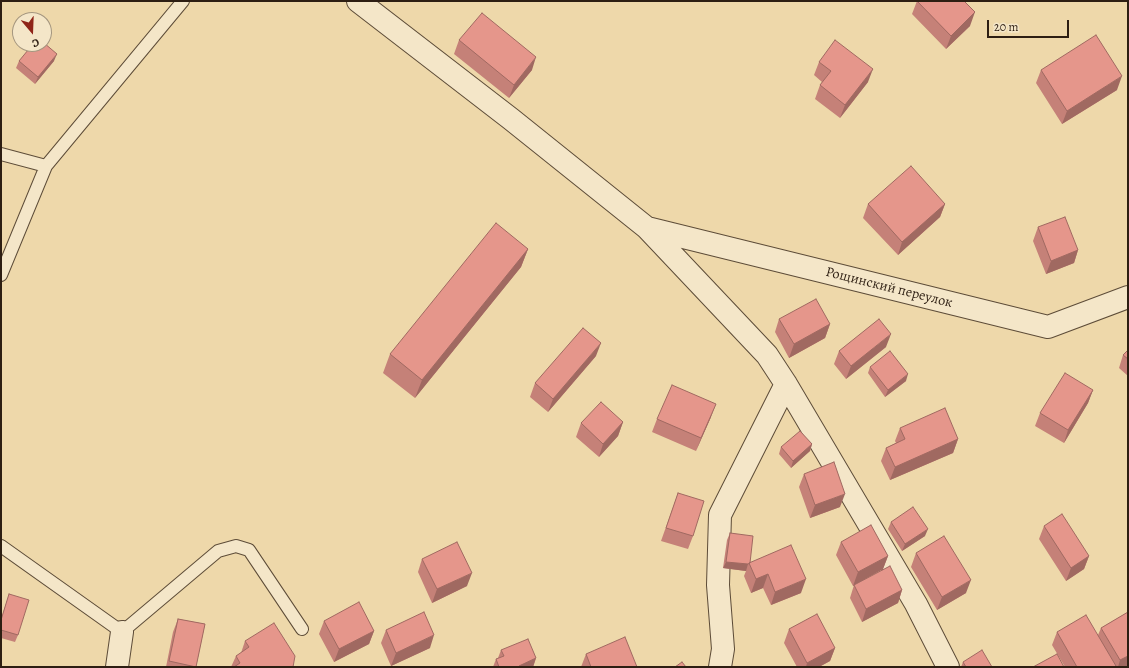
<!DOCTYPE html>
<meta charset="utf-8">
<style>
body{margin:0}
#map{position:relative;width:1129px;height:668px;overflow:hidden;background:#eed8aa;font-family:Alegreya,serif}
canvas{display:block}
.frame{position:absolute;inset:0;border:2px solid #2d1e12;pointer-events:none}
.north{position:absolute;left:12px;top:12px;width:40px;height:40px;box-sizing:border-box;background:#f4e6c8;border:1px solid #a4967f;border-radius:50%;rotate:161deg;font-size:11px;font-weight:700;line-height:16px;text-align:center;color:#2d1e12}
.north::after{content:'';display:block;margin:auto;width:14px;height:18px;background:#8f2418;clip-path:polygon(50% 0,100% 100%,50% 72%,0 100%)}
.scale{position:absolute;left:987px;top:20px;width:82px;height:18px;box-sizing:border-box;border:2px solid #2d1e12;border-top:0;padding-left:5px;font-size:12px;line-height:14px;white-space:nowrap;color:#2d1e12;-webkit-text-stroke:3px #f4e6c8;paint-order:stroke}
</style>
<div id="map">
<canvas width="1129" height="668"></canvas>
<div class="frame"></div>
<div class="north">С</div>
<div class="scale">20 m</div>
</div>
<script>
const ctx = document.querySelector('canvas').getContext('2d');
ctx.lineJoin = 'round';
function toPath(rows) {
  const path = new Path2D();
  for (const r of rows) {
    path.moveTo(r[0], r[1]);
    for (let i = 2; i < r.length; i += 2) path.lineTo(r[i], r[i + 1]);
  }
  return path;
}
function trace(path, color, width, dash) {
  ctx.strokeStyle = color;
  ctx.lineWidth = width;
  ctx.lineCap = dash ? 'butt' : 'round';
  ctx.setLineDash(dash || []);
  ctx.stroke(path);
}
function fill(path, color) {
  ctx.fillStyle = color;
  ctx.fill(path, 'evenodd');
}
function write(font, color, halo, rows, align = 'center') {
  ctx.font = font + ' Alegreya,serif';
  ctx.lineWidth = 3.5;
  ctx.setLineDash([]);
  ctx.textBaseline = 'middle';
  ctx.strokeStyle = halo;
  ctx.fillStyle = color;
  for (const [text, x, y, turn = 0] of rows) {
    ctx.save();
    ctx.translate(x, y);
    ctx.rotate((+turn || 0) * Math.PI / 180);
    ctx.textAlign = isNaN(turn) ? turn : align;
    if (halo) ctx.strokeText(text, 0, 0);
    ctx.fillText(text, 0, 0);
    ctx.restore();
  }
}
const lane = toPath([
 [1,154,46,166],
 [1,275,46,166,183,1],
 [1,546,122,632,218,551,236,546,249,550,302,629]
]);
const street = toPath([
 [358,1,511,119,647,228,767,355,786,384,916,604,948,667],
 [647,228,1048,327,1128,297],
 [117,667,122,632],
 [720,667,723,649,718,585,720,515,786,384]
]);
trace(lane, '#5d4c38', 14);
trace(street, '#5d4c38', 24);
trace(lane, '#f4e6c8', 12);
trace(street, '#f4e6c8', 22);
fill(toPath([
 [917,1,970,26,946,49,912,14],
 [459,40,532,70,509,98,454,54],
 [19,61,54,61,35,84,16,68],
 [819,62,868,82,840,118,815,99,820,85,822,82,814,75],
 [1041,70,1117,90,1062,124,1036,83],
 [868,204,945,204,940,217,898,255,863,218],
 [1038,227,1078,250,1074,263,1046,274,1033,241],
 [528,249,521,267,415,398,383,373,390,354],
 [779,319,830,324,825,338,789,358,775,332],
 [886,347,846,379,834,364,839,351],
 [1128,350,1128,376,1119,368,1123,355],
 [596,356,548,412,530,397,535,383],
 [870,367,906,381,885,397,868,373],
 [1093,390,1088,403,1064,443,1035,426,1040,413],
 [711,417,696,451,652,432,657,419],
 [623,422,618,436,599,457,576,437,581,423],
 [900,428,958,439,953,453,890,480,881,461,886,448,896,443,895,441],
 [812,444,810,451,791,468,779,454,781,447],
 [804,474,840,507,810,518,799,487],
 [678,493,693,536,688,549,661,541],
 [891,522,925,536,902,551,888,529],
 [1044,526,1089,556,1084,569,1066,581,1039,539],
 [730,533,750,563,801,593,771,605,763,588,751,593,744,576,746,571,723,568,727,540],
 [841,542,888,556,883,569,853,586,836,555],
 [916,553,966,593,937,610,911,567],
 [422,559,467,586,432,603,418,572],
 [854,585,902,590,898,603,862,622,850,598],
 [9,594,18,635,15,642,1,638,1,619],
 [1128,612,1128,666,1126,667,1065,667,1052,645,1057,632,1098,635,1101,628],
 [178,619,205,624,196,667,166,667,173,632],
 [324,621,374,631,369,644,334,662,319,634],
 [789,629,835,648,830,661,819,667,797,667,784,643],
 [386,630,430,648,391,666,381,643],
 [245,641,293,667,231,667,236,656,241,653],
 [501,650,536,658,533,667,493,667,496,659,498,658],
 [586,654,637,667,581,667],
 [963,662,992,667,961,667]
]), '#c58178');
fill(toPath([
 [975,12,970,26,946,49,951,36],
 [57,54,54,61,35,84,38,77],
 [536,57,532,70,509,98,514,85],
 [873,69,868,82,840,118,845,105],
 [1122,76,1117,90,1062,124,1067,111],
 [945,204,940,217,898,255,902,242],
 [528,249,521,267,415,398,422,380],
 [1078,250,1074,263,1046,274,1051,261],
 [830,324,825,338,789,358,794,344],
 [891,334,886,347,846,379,851,366],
 [601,343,596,356,548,412,553,399],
 [908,374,906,381,885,397,888,390],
 [1093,390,1088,403,1064,443,1068,430],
 [716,404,711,417,696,451,701,438],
 [623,422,618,436,599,457,603,444],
 [958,439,953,453,890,480,895,467],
 [812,444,810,451,791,468,793,461],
 [845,494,840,507,810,518,815,505],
 [928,529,925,536,902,551,905,544],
 [888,556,883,569,853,586,858,572],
 [1089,556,1084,569,1066,581,1071,568],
 [726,562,748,564,746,571,723,568],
 [472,573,467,586,432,603,437,589],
 [768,574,763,588,751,593,756,579],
 [806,579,801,593,771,605,775,592],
 [971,580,966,593,937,610,942,597],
 [902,590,898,603,862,622,866,609],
 [374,631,369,644,334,662,339,649],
 [434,635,430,648,391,666,396,653],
 [835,648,830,661,819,667,806,667,807,663],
 [1128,656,1128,666,1126,667,1118,667,1120,660],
 [536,658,533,667,518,667,519,666]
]), '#a06961');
const building = toPath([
 [917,1,964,1,975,12,951,36,917,1],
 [482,13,536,57,514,85,459,40,482,13],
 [1096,35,1122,76,1067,111,1041,70,1096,35],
 [835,40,873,69,845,105,820,85,831,71,819,62,835,40],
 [44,43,57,54,38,77,19,61,33,44,44,44,44,43],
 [911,166,945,204,902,242,868,204,911,166],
 [1065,217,1078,250,1051,261,1038,227,1065,217],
 [496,223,528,249,422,380,390,354,496,223],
 [816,299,830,324,794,344,779,319,816,299],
 [879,319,891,334,851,366,839,351,879,319],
 [583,328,601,343,553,399,535,383,583,328],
 [1128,350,1128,359,1123,355,1128,350],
 [890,351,908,374,888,390,870,367,890,351],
 [1065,373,1093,390,1068,430,1040,413,1065,373],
 [672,385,716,404,701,438,657,419,672,385],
 [601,402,623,422,603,444,581,423,601,402],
 [945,408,958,439,895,467,886,448,905,439,900,428,945,408],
 [800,431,812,444,793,461,781,447,800,431],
 [834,462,845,494,815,505,804,474,834,462],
 [678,493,704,501,693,536,666,528,678,493],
 [913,507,928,529,905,544,891,522,913,507],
 [1062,514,1089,556,1071,568,1044,526,1062,514],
 [871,525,888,556,858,572,841,542,871,525],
 [730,533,753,536,750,563,748,564,726,562,730,533],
 [944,536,971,580,942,597,916,553,944,536],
 [457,542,472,573,437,589,422,559,457,542],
 [791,545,806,579,775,592,768,574,756,579,749,563,791,545],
 [890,566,902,590,866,609,854,585,890,566],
 [9,594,29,600,18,635,1,630,1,620,9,594],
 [359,602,374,631,339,649,324,621,359,602],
 [424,612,434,635,396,653,386,630,424,612],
 [1128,612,1128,656,1120,660,1101,628,1128,612],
 [817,614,835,648,807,663,789,629,817,614],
 [1086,615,1116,666,1114,667,1077,667,1057,632,1086,615],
 [178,619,205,624,196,667,169,661,178,619],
 [274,623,295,656,293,667,234,667,240,663,236,656,249,647,245,641,274,623],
 [625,637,637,667,591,667,586,654,625,637],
 [528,639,536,658,519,666,519,667,499,667,496,659,504,656,501,650,528,639],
 [982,650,992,667,966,667,963,662,982,650],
 [1057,654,1064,667,1033,667,1057,654],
 [682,662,686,667,675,667,682,662]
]);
fill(building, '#e5968b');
trace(building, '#a06961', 1);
write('14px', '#2d1e12', '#f4e6c8', [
 ["Рощинский переулок",889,288,14]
]);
</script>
